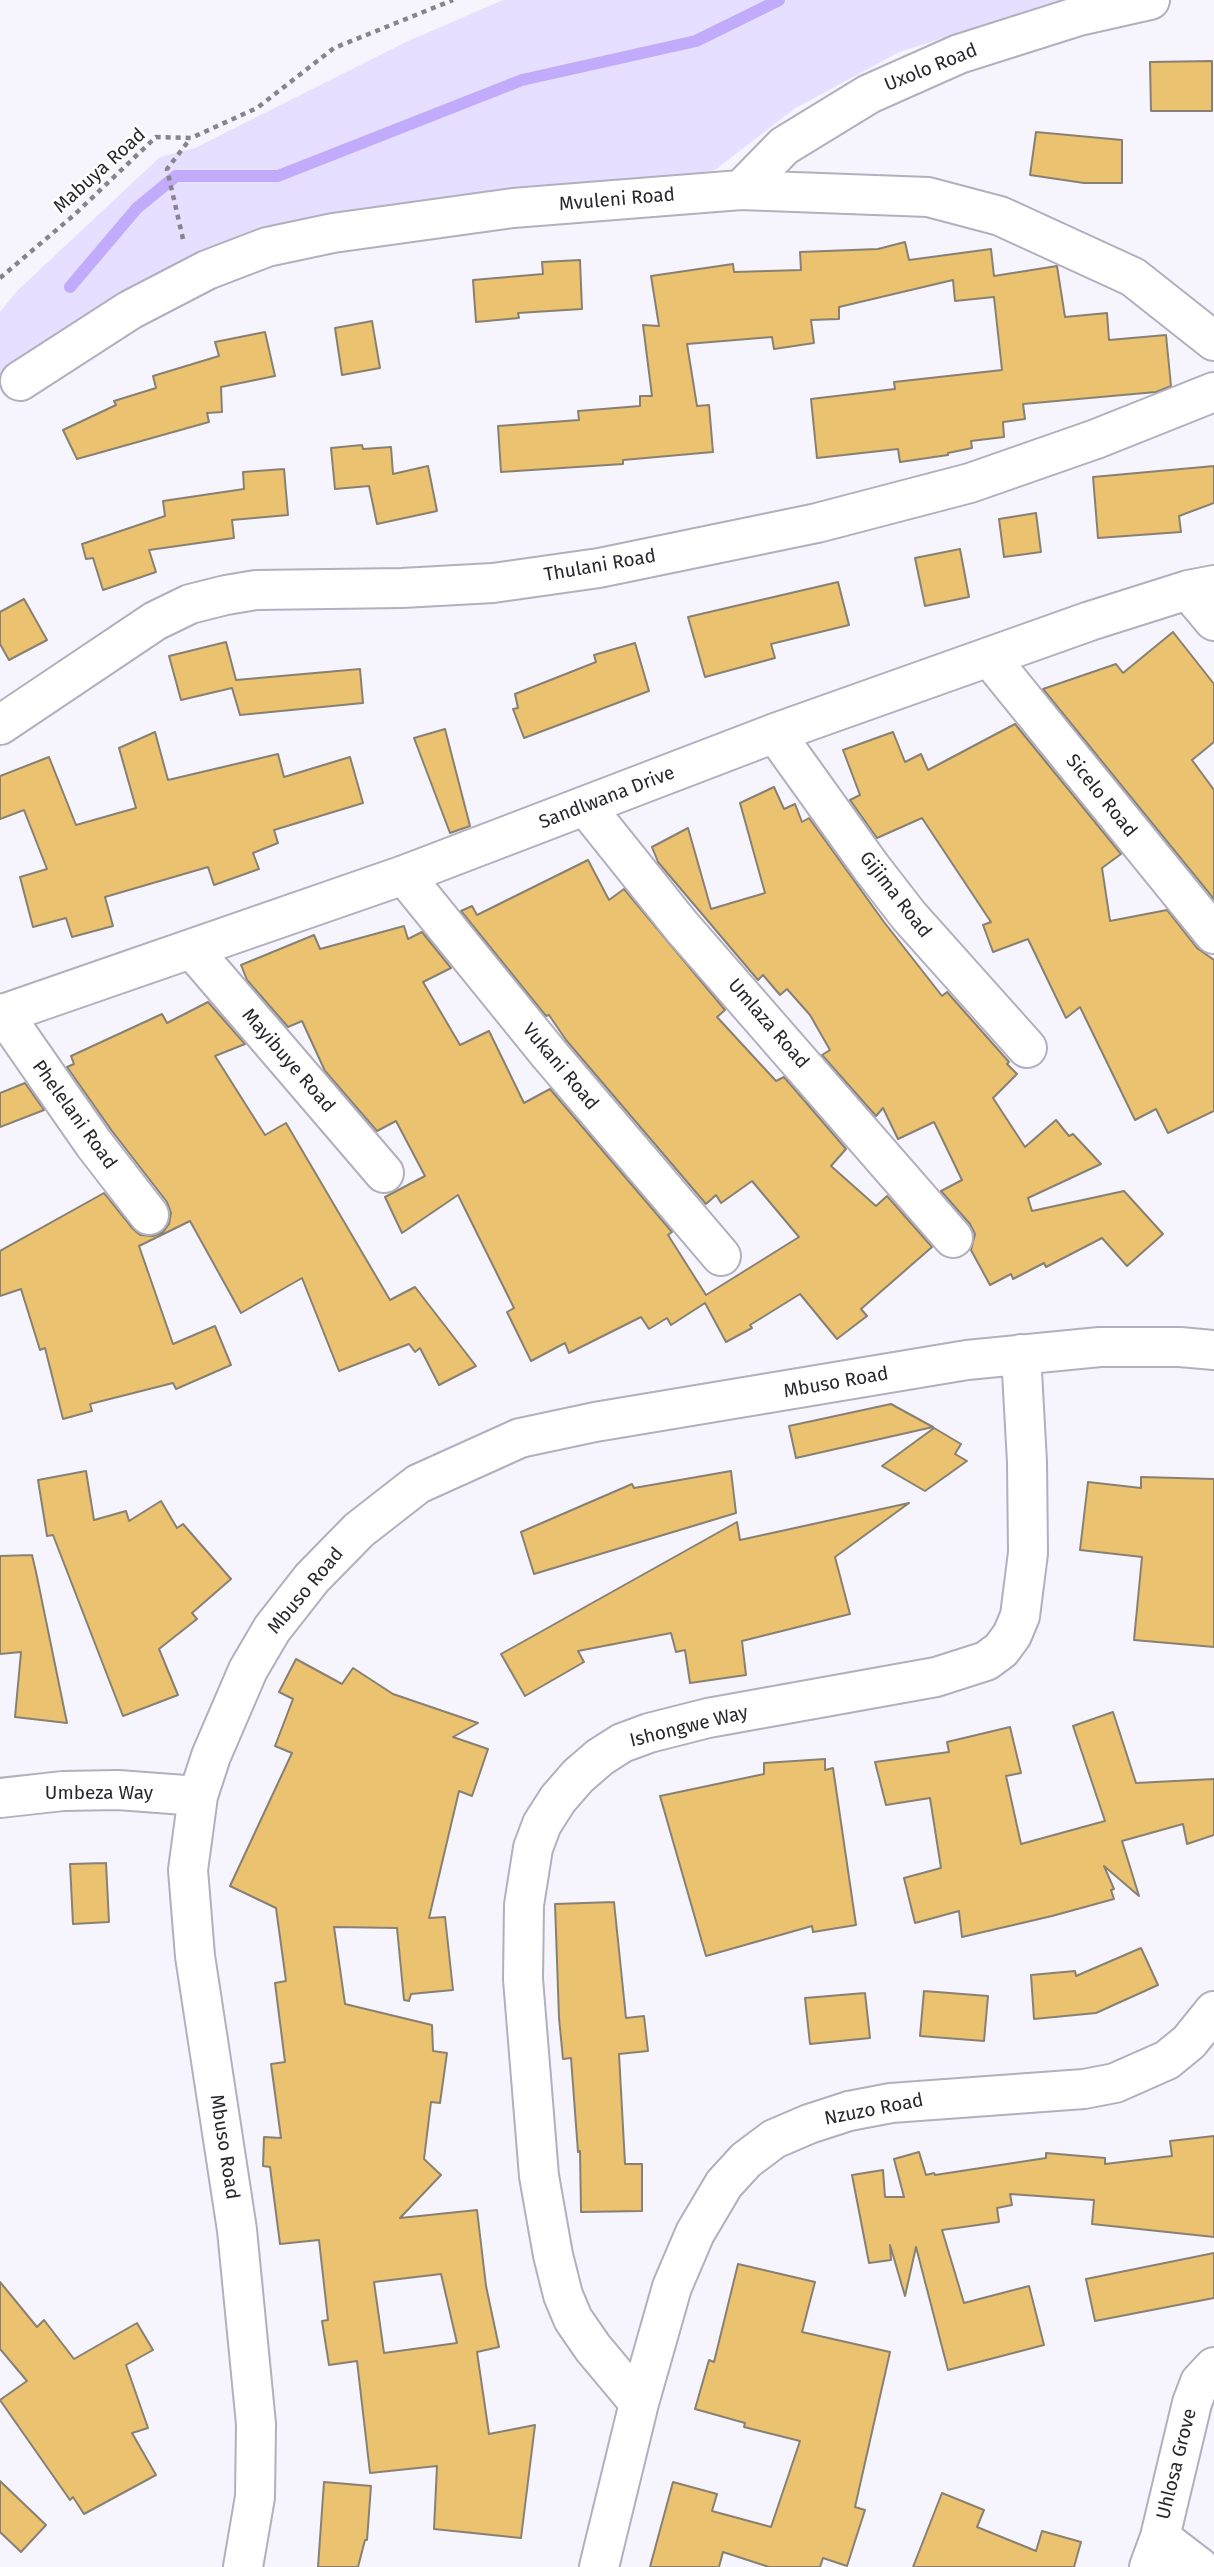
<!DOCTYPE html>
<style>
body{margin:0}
canvas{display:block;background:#f6f4fd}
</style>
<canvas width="1214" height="2567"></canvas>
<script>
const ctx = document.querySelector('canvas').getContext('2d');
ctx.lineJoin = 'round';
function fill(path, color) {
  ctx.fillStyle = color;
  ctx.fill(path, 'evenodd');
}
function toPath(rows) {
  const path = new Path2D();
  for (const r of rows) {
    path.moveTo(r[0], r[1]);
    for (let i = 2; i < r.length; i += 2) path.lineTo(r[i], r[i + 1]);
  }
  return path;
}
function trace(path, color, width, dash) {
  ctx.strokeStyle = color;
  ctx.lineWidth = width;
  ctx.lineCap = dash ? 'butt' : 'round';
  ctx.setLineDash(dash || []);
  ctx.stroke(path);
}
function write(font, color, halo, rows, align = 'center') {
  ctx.font = font + ' "Fira Sans",sans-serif';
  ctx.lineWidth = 5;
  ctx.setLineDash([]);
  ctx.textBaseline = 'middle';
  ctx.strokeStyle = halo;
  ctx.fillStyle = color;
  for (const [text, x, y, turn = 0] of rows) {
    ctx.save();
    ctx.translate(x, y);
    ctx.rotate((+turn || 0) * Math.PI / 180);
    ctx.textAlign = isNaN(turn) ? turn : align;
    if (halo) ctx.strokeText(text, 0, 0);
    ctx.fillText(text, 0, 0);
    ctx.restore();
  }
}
fill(toPath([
 [503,0,1065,0,899,52,794,109,715,170,604,191,309,223,215,246,162,271,0,381,0,312,18,290,160,157,195,148,406,42]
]), '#e6dfff');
trace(toPath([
 [70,287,137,208,176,176,278,176,522,80,696,41,779,0]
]), '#c1abfa', 12);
const building = toPath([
 [1212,61,1212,111,1151,111,1150,62,1212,61],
 [1036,132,1122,140,1122,183,1084,183,1030,175,1036,132],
 [905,242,909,260,991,249,994,276,1057,266,1065,317,1107,313,1109,340,1166,335,1171,386,1156,392,1023,404,1025,419,1003,422,1004,437,971,441,972,448,948,453,948,455,900,462,898,449,817,458,811,399,895,389,894,382,1002,370,994,297,955,301,953,280,839,307,839,319,811,320,814,343,774,349,772,337,687,344,697,406,709,405,713,452,623,460,623,464,501,472,498,426,579,420,578,411,640,406,640,396,652,396,643,325,659,326,651,276,733,264,734,272,801,270,800,252,878,249,905,242],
 [580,260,582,309,518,313,519,318,476,322,473,280,543,274,542,262,580,260],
 [372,321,380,368,342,375,335,328,372,321],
 [265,332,275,376,221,387,222,412,207,413,209,422,77,459,63,430,116,405,114,401,156,388,153,376,219,356,215,342,265,332],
 [362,445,363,449,391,447,393,474,428,466,437,511,377,524,369,486,335,489,331,448,362,445],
 [1214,466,1214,503,1179,516,1181,532,1098,538,1093,477,1214,466],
 [284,469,288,515,232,520,234,538,149,550,156,572,103,590,93,558,86,559,82,544,165,516,163,501,244,489,243,472,284,469],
 [1036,513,1041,552,1004,557,999,519,1036,513],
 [960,549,969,597,925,606,915,558,960,549],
 [838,582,849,625,771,644,775,658,705,677,688,617,838,582],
 [24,599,47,640,9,660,0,644,0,612,24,599],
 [1173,632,1214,684,1214,742,1192,760,1214,790,1214,899,1043,689,1116,664,1123,673,1173,632],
 [226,642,236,680,360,669,363,703,240,715,232,688,181,700,169,656,226,642],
 [635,643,649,691,524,738,513,709,518,708,515,694,596,662,594,655,635,643],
 [1015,724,1121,854,1102,868,1110,921,1167,910,1197,948,1214,960,1214,1111,1168,1133,1156,1109,1135,1120,1080,1007,1066,1018,1028,939,993,952,983,925,991,922,922,818,877,838,850,800,860,795,843,750,893,732,905,762,921,754,928,770,1015,724],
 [445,729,470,826,450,833,414,738,445,729],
 [155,732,168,780,278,754,284,777,350,757,363,803,274,830,278,843,253,853,259,869,214,885,208,867,105,897,113,926,72,937,66,918,33,927,20,877,47,869,24,810,0,819,0,776,49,757,76,825,136,808,119,748,155,732],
 [774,787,784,809,795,804,802,822,809,818,884,922,942,996,947,992,1009,1062,1007,1064,1017,1074,993,1098,1025,1147,1056,1120,1069,1136,1073,1134,1101,1164,1028,1198,1032,1211,1124,1191,1163,1234,1127,1266,1102,1238,1046,1267,1044,1263,1013,1279,1011,1274,990,1285,971,1250,975,1234,970,1224,941,1191,962,1180,934,1122,898,1139,883,1108,876,1116,822,1055,830,1050,810,1015,787,989,780,995,763,975,758,980,658,862,652,847,688,828,711,909,765,893,740,803,774,787],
 [588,860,609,900,624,889,725,1010,717,1017,776,1081,784,1077,846,1149,831,1166,876,1206,887,1196,932,1247,861,1309,867,1316,837,1339,800,1294,750,1325,752,1328,726,1342,705,1303,671,1325,667,1318,649,1329,641,1317,569,1353,565,1343,531,1361,507,1312,514,1308,458,1195,402,1233,385,1197,425,1176,396,1121,377,1131,325,1071,302,1021,288,1027,247,980,241,965,314,935,320,949,404,926,408,939,422,932,451,968,423,982,460,1045,489,1031,524,1103,550,1089,672,1232,668,1235,706,1295,799,1237,752,1181,721,1203,716,1195,706,1204,566,1040,549,1015,546,1016,461,911,472,906,477,915,588,860],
 [208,1002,245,1044,215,1056,265,1135,286,1123,390,1300,415,1287,476,1366,439,1385,420,1348,415,1352,409,1344,339,1371,302,1278,241,1313,190,1221,139,1246,173,1344,215,1326,231,1365,176,1389,173,1383,90,1404,92,1411,63,1419,45,1348,40,1350,21,1289,0,1296,0,1251,104,1193,132,1228,140,1235,153,1236,163,1232,169,1224,171,1213,167,1202,112,1131,67,1067,74,1064,71,1056,162,1014,167,1023,208,1002],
 [25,1083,44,1110,0,1127,0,1093,25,1083],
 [891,1404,933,1427,796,1458,789,1426,891,1404],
 [934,1428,961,1444,955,1454,967,1461,925,1491,882,1466,934,1428],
 [86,1471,94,1520,126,1511,129,1521,161,1501,177,1528,183,1524,231,1579,192,1613,197,1619,159,1649,178,1695,123,1716,53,1535,47,1536,38,1480,86,1471],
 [731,1471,736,1513,534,1574,521,1532,632,1484,634,1488,731,1471],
 [1141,1477,1214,1479,1214,1647,1134,1640,1142,1557,1080,1550,1088,1482,1141,1488,1141,1477],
 [909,1503,835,1557,850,1614,742,1641,746,1675,690,1683,685,1650,676,1652,671,1633,578,1651,584,1662,525,1696,501,1654,737,1522,740,1540,909,1503],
 [32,1555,36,1572,67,1723,15,1717,21,1652,0,1654,0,1556,32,1555],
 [296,1659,342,1684,353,1668,393,1694,478,1723,453,1737,488,1749,472,1796,459,1791,429,1918,445,1917,453,1990,411,1994,409,2001,404,2000,397,1928,334,1927,345,2004,432,2025,433,2051,447,2053,440,2103,431,2102,424,2159,441,2175,400,2218,477,2210,486,2286,499,2347,477,2352,489,2434,535,2425,521,2538,434,2529,437,2466,370,2473,357,2361,329,2365,322,2321,328,2320,319,2240,280,2244,270,2167,263,2166,264,2137,281,2138,271,2064,285,2062,275,1983,286,1981,276,1908,230,1886,292,1753,275,1746,293,1699,279,1692,296,1659],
 [441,2274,457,2343,384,2353,374,2282,441,2274],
 [1113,1712,1136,1783,1214,1779,1214,1835,1187,1844,1183,1824,1122,1841,1139,1896,1104,1866,1114,1889,1111,1890,1114,1899,1052,1916,962,1937,959,1911,915,1923,904,1878,941,1868,930,1798,886,1805,875,1762,949,1752,947,1742,1010,1727,1021,1773,1006,1776,1021,1844,1105,1821,1073,1726,1113,1712],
 [825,1759,825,1770,833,1768,856,1925,813,1932,812,1926,706,1956,660,1796,764,1774,764,1763,825,1759],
 [106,1863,109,1922,73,1924,70,1864,106,1863],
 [614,1902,626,2018,644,2016,648,2051,619,2054,625,2164,642,2164,642,2211,581,2212,580,2151,578,2152,571,2058,563,2059,559,2018,555,1904,614,1902],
 [1141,1948,1158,1985,1096,2013,1034,2019,1031,1975,1075,1971,1076,1976,1141,1948],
 [924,1991,988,1996,984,2041,920,2036,924,1991],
 [865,1993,870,2038,810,2044,805,1998,865,1993],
 [1214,2136,1214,2237,1092,2224,1094,2200,1010,2194,1012,2205,997,2208,999,2222,942,2230,964,2303,1029,2286,1044,2345,948,2370,916,2247,905,2296,890,2245,891,2260,869,2263,852,2175,883,2170,885,2197,904,2197,894,2159,919,2152,926,2175,934,2173,935,2175,1046,2158,1046,2153,1105,2158,1105,2164,1172,2156,1170,2141,1214,2136],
 [1214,2253,1214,2298,1095,2321,1086,2279,1214,2253],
 [738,2264,815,2282,802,2332,890,2352,855,2507,865,2510,847,2566,823,2558,820,2567,769,2567,723,2552,719,2567,650,2567,673,2482,717,2494,712,2511,771,2527,800,2441,744,2427,745,2423,695,2409,709,2360,714,2362,738,2264],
 [0,2282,37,2327,44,2320,74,2359,137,2323,153,2350,126,2365,148,2428,132,2433,156,2475,84,2514,73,2497,70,2500,0,2400,27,2381,0,2349,0,2282],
 [0,2481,46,2525,21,2552,0,2532,0,2481],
 [324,2482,371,2486,367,2540,365,2540,358,2567,318,2567,324,2482],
 [942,2493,984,2510,977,2527,1036,2551,1042,2531,1081,2542,1074,2567,913,2567,942,2493]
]);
fill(building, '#ebc26f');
trace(building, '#888173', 2);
const minor = toPath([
 [741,190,784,146,869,94,959,54,1079,16,1150,0],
 [20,381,130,310,207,270,267,247,333,233,513,208,741,190,928,197,1000,216,1133,277,1214,341],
 [1188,590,1214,621],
 [990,658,1214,934],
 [0,725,155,621,190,604,226,595,256,590,402,588,493,583,599,568,817,523,970,483,1096,439,1214,392],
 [775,733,871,867,909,916,1027,1048],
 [586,807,682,927,953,1238],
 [404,875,549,1054,721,1256],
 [192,949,384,1173],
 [3,1013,94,1144,149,1215],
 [0,1015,404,875,775,733,1090,621,1188,590,1214,585],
 [0,1798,63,1791,118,1790,198,1796],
 [639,2403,593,2348,573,2319,563,2295,553,2255,539,2176,523,1979,524,1905,533,1848,542,1824,558,1799,578,1776,600,1757,622,1743,649,1733,708,1718,936,1677,986,1661,1001,1650,1012,1635,1020,1616,1028,1553,1027,1462,1021,1354],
 [1160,2537,1199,2567],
 [243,2567,255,2497,256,2424,237,2230,195,1956,188,1870,198,1796,211,1756,248,1670,272,1629,312,1578,359,1530,418,1484,520,1438,595,1422,967,1360,1100,1347,1180,1347,1214,1350],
 [599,2567,639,2403,672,2287,695,2233,724,2184,746,2160,774,2139,809,2124,849,2111,891,2103,1084,2089,1115,2083,1167,2060,1189,2042,1214,2011],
 [1149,2567,1160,2537,1192,2403,1200,2382,1214,2367]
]);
trace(minor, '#b2afbe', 42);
trace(toPath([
 [183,239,167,169,190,139],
 [0,278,74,215,156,137,191,138,257,108,334,48,453,0]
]), '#86848c', 4.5, [5, 5]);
trace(minor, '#fff', 38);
write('19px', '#29272d', '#fff', [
 ["Uxolo Road",931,68,-22],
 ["Mabuya Road",100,171,-42],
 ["Mvuleni Road",617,200,-5],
 ["Thulani Road",600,566,-10],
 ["Sicelo Road",1101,796,51],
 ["Sandlwana Drive",607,798,-21],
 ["Gijima Road",895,895,52],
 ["Umlaza Road",768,1024,49],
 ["Mayibuye Road",288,1061,49],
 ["Vukani Road",560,1067,50],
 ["Phelelani Road",74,1115,54],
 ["Mbuso Road",836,1383,-10],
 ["Mbuso Road",306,1591,-50],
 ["Ishongwe Way",689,1727,-14],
 ["Umbeza Way",99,1794],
 ["Nzuzo Road",874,2110,-11],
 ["Mbuso Road",224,2147,81],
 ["Uhlosa Grove",1177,2464,-76]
]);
</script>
